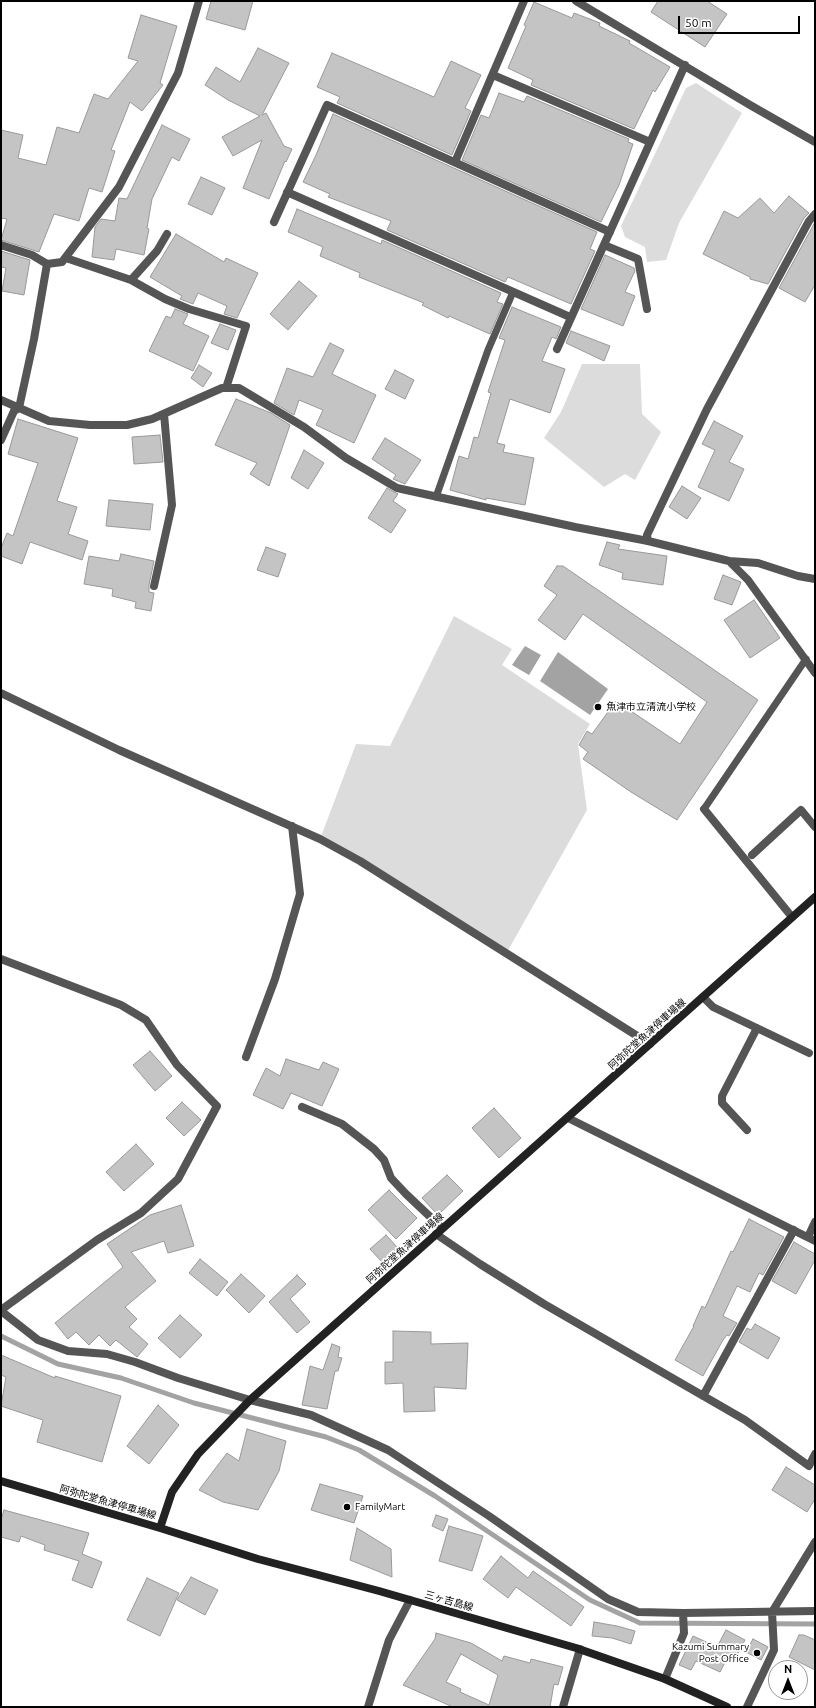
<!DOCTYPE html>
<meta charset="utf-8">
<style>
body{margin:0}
#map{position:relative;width:816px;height:1708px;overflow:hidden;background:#fff;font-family:Ubuntu,sans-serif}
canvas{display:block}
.frame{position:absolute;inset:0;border:2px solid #000;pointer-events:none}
.north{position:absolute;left:768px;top:1660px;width:40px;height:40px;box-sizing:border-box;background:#fff;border:1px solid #999;border-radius:50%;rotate:0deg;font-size:11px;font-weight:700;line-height:16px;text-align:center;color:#000}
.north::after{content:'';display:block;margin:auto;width:14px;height:18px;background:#000;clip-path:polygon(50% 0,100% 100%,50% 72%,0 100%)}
.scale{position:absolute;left:678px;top:16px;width:122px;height:18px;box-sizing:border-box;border:2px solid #000;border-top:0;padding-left:5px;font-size:12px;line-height:14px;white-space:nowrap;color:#000;-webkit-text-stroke:3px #fff;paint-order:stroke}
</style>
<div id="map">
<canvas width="816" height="1708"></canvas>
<div class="frame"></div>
<div class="north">N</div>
<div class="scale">50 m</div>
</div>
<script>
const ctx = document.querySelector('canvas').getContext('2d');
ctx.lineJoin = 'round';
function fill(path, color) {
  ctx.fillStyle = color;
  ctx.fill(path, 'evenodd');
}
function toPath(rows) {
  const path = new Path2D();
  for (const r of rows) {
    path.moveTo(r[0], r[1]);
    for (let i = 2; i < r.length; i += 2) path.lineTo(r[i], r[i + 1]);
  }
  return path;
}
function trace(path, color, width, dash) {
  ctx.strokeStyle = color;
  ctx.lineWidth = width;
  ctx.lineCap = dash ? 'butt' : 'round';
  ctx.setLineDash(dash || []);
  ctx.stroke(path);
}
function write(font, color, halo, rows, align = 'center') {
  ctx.font = font + ' Ubuntu,"Noto Sans JP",sans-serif';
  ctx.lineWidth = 3.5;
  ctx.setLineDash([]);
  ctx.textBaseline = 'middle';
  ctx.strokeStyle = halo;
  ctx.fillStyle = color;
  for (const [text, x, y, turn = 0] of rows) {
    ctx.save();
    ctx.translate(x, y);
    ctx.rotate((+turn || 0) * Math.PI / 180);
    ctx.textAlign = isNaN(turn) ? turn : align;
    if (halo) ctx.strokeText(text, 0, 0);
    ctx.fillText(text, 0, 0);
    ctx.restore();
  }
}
fill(toPath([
 [696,83,742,113,679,223,666,260,647,262,645,247,625,237,621,226,686,88],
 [582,364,640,364,642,414,661,432,635,480,625,474,604,487,544,438,561,412],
 [454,616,512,649,502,665,590,724,578,744,587,810,506,954,320,839,356,744,390,746]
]), '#dcdcdc');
fill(toPath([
 [525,646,541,655,529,675,512,665],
 [558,652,608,689,590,715,540,681]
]), '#a3a3a3');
trace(toPath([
 [1,1336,58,1364,121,1378,194,1403,326,1437,359,1450,435,1496,590,1600,640,1623,815,1624]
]), '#a3a3a3', 5);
const building = toPath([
 [211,1,253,1,245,30,206,19,211,1],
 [658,1,707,1,727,14,705,47,651,12,658,1],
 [534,2,572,18,574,13,600,23,599,26,630,41,629,43,670,67,655,92,653,90,634,129,531,85,533,80,508,68,526,26,524,25,534,2],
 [141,15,177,26,160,83,163,85,142,111,130,102,111,150,115,151,102,192,89,188,79,221,54,214,39,252,1,240,7,219,1,218,1,130,23,135,18,158,46,165,57,127,79,133,94,94,108,99,138,61,128,58,141,15],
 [258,48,289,63,262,115,266,113,284,146,292,149,286,162,285,161,269,199,243,188,262,140,233,156,222,137,260,116,228,100,205,85,216,67,240,82,258,48],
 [332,53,434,97,451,61,481,75,465,108,471,111,452,155,337,103,340,97,317,87,332,53],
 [499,93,524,102,527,96,629,139,628,142,633,144,619,185,601,222,462,160,481,115,489,118,499,93],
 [333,114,597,232,590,249,595,251,571,304,508,277,505,282,387,230,391,221,328,197,330,194,303,182,316,155,333,114],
 [162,125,190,139,179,161,172,157,152,199,147,228,149,229,144,255,116,249,114,260,92,257,95,227,101,219,115,221,119,198,127,199,162,125],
 [201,177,225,188,212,215,188,204,201,177],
 [789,196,809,213,804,218,768,284,750,279,750,277,703,254,724,211,738,218,760,198,774,213,789,196],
 [297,209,381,244,382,240,501,293,497,302,503,304,490,334,449,316,448,318,422,305,424,303,359,277,360,273,320,256,323,247,288,232,297,209],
 [815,222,815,285,805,302,779,288,815,222],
 [176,234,224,262,226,258,258,273,237,318,224,314,227,306,198,293,193,304,180,299,182,296,150,277,176,234],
 [1,251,30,260,24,295,2,291,6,268,1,267,1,251],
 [605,255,634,268,635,271,625,292,635,296,623,326,581,309,605,255],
 [299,281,317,296,288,330,270,314,299,281],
 [512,307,561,327,556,339,552,337,542,361,565,369,550,413,510,399,497,443,505,445,503,452,534,458,525,505,486,498,486,500,450,490,459,456,468,459,474,437,478,438,491,393,488,392,505,340,499,338,512,307],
 [175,309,188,314,183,324,209,336,193,371,149,351,166,316,171,318,175,309],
 [220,324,236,330,228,350,211,343,220,324],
 [571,331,610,346,604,361,566,343,571,331],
 [330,343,344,350,332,374,376,395,354,443,316,425,323,410,299,400,294,415,274,403,287,368,313,377,330,343],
 [199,365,212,373,203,387,191,378,199,365],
 [395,370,414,380,405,399,385,389,395,370],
 [236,399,271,413,290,425,269,486,250,474,257,463,215,445,236,399],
 [18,419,78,438,57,501,77,507,68,534,88,541,82,560,30,542,22,564,1,556,1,548,7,533,13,536,38,463,8,454,18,419],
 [714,421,743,436,729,462,744,469,729,501,698,487,715,450,702,444,714,421],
 [160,435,163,462,134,464,132,437,160,435],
 [385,438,421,460,405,484,393,479,396,475,372,459,385,438],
 [304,450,324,463,308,489,291,478,304,450],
 [682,486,701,498,687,519,669,507,682,486],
 [387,488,398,494,393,501,406,510,391,533,368,518,387,488],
 [109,500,153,504,150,530,106,526,109,500],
 [607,542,620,545,618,549,667,556,663,585,622,579,623,573,599,565,607,542],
 [266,547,286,554,278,577,257,570,266,547],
 [121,554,154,561,149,585,149,592,154,593,151,611,135,608,136,602,112,596,113,589,84,584,89,556,119,561,121,554],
 [557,566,563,566,758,700,677,820,631,792,583,759,588,752,579,745,587,731,592,734,616,701,680,744,707,702,583,614,565,640,538,620,557,595,544,586,557,566],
 [723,575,741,582,732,605,714,599,723,575],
 [754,600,780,638,750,658,724,620,754,600],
 [150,1051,172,1076,155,1091,133,1065,150,1051],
 [286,1059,319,1070,323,1062,339,1069,322,1106,291,1093,283,1109,253,1095,266,1068,280,1076,286,1059],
 [182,1102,201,1120,184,1136,166,1118,182,1102],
 [494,1108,521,1138,499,1158,472,1128,494,1108],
 [136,1144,154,1164,124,1191,106,1172,136,1144],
 [447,1175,463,1191,438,1215,422,1198,447,1175],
 [389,1190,417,1218,396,1239,368,1210,389,1190],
 [181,1205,194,1246,168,1253,164,1241,131,1252,156,1281,125,1307,137,1319,129,1327,148,1344,137,1357,116,1340,110,1346,99,1335,89,1345,76,1332,68,1339,55,1323,123,1267,107,1244,150,1215,181,1205],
 [749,1219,784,1237,763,1275,759,1273,750,1292,737,1286,723,1316,737,1323,729,1336,727,1335,723,1340,703,1376,675,1360,694,1326,693,1326,702,1306,705,1308,731,1251,733,1252,749,1219],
 [386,1235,398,1248,382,1262,370,1249,386,1235],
 [794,1242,815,1254,815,1260,796,1294,772,1281,794,1242],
 [200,1259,228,1282,217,1296,189,1273,200,1259],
 [241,1274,265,1296,249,1313,226,1290,241,1274],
 [297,1275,306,1284,290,1299,310,1322,297,1333,269,1302,297,1275],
 [180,1315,202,1335,180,1358,158,1338,180,1315],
 [755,1324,780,1338,768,1359,739,1342,747,1328,751,1330,755,1324],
 [393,1331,431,1332,431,1344,468,1343,466,1389,434,1387,435,1411,404,1412,403,1383,385,1384,385,1362,393,1362,393,1331],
 [332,1344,340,1347,338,1357,342,1358,338,1371,335,1371,327,1409,302,1405,310,1366,323,1370,332,1344],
 [1,1355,55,1378,55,1376,121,1396,102,1462,37,1442,43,1420,1,1406,6,1377,1,1375,1,1355],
 [158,1405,179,1425,149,1464,127,1446,158,1405],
 [247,1429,286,1441,279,1471,258,1510,223,1502,199,1490,227,1453,239,1461,247,1429],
 [786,1467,815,1485,815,1499,807,1512,772,1490,786,1467],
 [320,1484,363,1496,354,1523,311,1510,320,1484],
 [4,1510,89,1533,82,1554,102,1562,92,1588,72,1580,79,1561,44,1550,45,1545,21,1536,19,1542,1,1537,1,1520,4,1510],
 [436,1515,448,1519,443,1531,432,1526,436,1515],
 [449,1526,483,1536,472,1571,439,1561,449,1526],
 [357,1528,391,1549,392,1577,350,1560,357,1528],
 [501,1556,528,1578,533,1571,584,1607,571,1626,516,1587,508,1598,483,1579,501,1556],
 [191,1577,218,1590,205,1615,177,1600,191,1577],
 [147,1578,179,1593,160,1636,127,1620,147,1578],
 [594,1622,617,1626,635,1631,631,1644,612,1638,592,1636,594,1622],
 [726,1630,745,1640,736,1657,730,1653,720,1672,696,1661,691,1670,679,1665,693,1636,717,1647,726,1630],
 [436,1633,471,1643,502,1661,504,1656,530,1663,531,1659,563,1667,558,1685,554,1684,550,1707,453,1707,403,1685,435,1639,436,1633],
 [461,1654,498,1675,489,1705,460,1692,461,1689,446,1682,461,1654],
 [799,1635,804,1635,815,1640,815,1670,789,1657,799,1635],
 [753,1639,768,1647,761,1660,746,1652,753,1639]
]);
fill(building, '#c4c4c4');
trace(building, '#999', 1);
trace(toPath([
 [436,497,488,350,513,292],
 [704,809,806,659]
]), '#555', 7);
trace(toPath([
 [576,1,750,105,815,142],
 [493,75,650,142],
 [455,162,524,1],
 [287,192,570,317],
 [274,222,327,105,610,232],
 [1,245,32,255,47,264,62,262,119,187,178,73,199,1],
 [604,245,638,259,647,309],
 [66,258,131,280,165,299,189,309,246,326,226,388],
 [131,280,157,251,167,234],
 [557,349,685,65],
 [1,400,49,421,90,425,127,425,152,419,222,388,239,388,304,427,346,458,397,488,575,527,648,541,729,561,748,580,815,673],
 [1,440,14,411,19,408,34,339,47,264],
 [648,541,647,535,707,409,809,221,815,214],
 [729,561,758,563,798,576,815,579],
 [154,586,172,505,164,414],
 [1,693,119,750,320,839,360,861,650,1044],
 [704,809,792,917],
 [752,855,801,810,815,827],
 [1,959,121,1005,146,1020,177,1065,217,1106,178,1179,141,1213,97,1240,1,1310],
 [703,997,713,1007,809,1053],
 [246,1057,275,979,300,894,292,826],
 [302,1107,342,1124,374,1149,384,1160,391,1178,406,1194,442,1228],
 [568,1118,815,1241],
 [747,1130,722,1103,722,1096,757,1028],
 [436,1234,480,1264,544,1304,745,1420,809,1466,815,1454],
 [808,1237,815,1222],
 [1,1311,38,1340,68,1351,107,1354,135,1362,178,1378,250,1400,311,1415,388,1450,489,1516,608,1599,638,1612,683,1613,815,1611],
 [703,1396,794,1230],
 [665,1679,684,1633,683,1613],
 [368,1707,389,1640,410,1600],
 [563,1707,580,1649],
 [747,1707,774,1650,772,1612,815,1542]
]), '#555', 8);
trace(toPath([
 [1,1481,160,1528,258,1559,379,1591,576,1648,665,1679,727,1707],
 [160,1528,172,1492,198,1454,250,1400,815,897]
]), '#222', 8);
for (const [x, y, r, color] of [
 [598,707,4,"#000"],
 [347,1507,4,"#000"],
 [757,1653,4,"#000"]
]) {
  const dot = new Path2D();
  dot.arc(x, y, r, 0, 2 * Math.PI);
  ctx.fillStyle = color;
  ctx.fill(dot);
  trace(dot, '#fff', 1.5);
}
write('10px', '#000', '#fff', [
 ["魚津市立清流小学校",606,707],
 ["FamilyMart",355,1507],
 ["Kazumi Summary",749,1647,"right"],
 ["Post Office",749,1659,"right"]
], 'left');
write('10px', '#000', '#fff', [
 ["阿弥陀堂魚津停車場線",647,1034,-42],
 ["阿弥陀堂魚津停車場線",405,1248,-42],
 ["阿弥陀堂魚津停車場線",108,1502,16],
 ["三ヶ吉島線",449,1601,16]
]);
</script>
